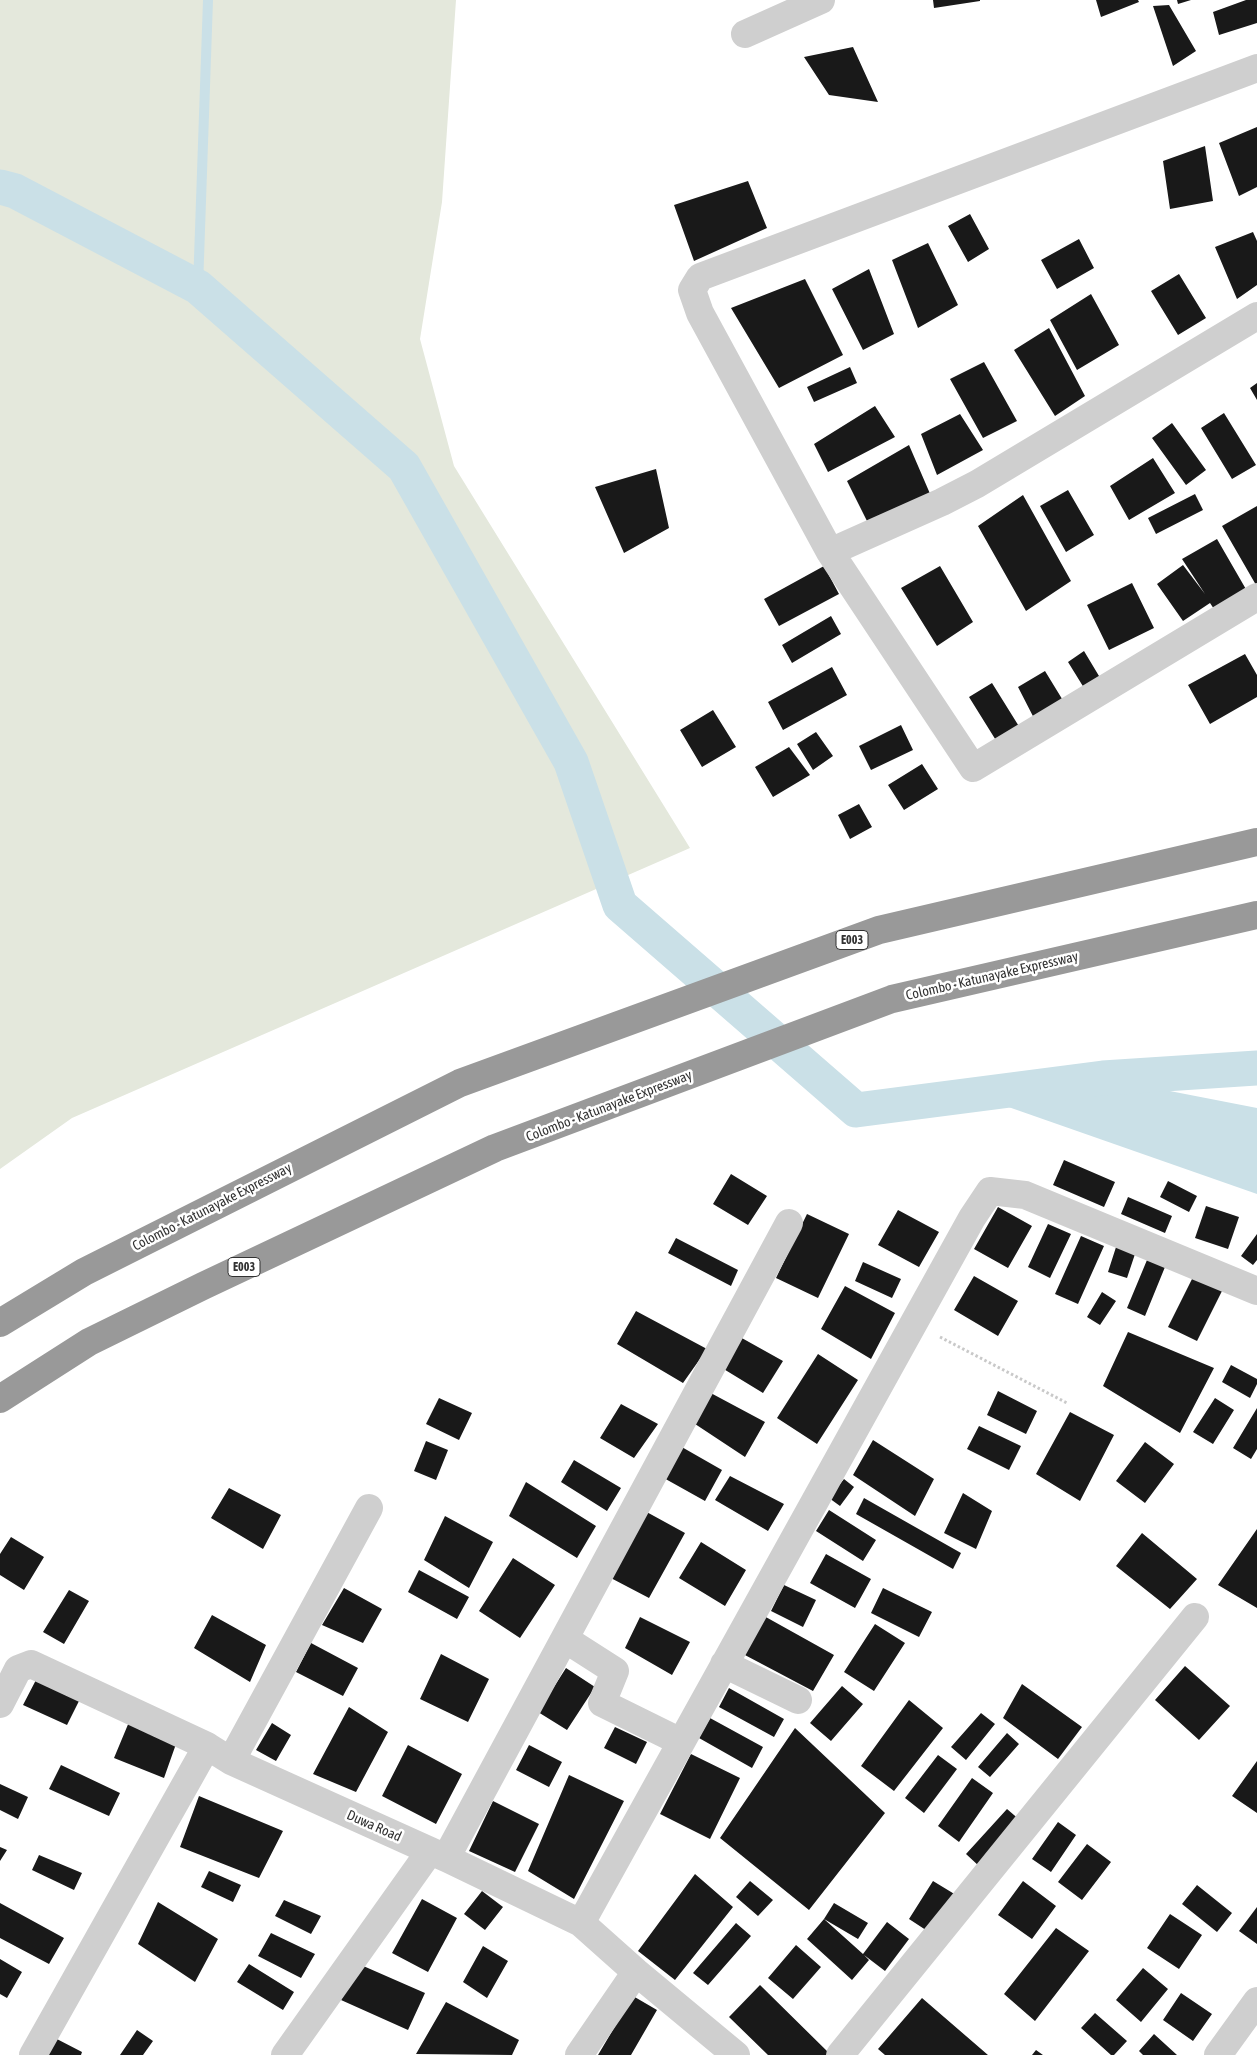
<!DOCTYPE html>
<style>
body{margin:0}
canvas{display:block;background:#fff}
</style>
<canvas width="1257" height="2055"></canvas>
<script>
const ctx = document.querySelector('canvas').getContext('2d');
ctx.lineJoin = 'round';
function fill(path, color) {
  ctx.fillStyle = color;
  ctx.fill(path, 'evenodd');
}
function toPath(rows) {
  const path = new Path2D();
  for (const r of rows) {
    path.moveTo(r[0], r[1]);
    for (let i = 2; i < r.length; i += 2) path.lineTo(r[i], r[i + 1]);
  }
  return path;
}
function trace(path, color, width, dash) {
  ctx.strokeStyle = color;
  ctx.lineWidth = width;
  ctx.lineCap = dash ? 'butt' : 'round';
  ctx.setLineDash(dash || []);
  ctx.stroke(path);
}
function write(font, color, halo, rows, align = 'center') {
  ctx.font = font + ' "Asap Condensed",sans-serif';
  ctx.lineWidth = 5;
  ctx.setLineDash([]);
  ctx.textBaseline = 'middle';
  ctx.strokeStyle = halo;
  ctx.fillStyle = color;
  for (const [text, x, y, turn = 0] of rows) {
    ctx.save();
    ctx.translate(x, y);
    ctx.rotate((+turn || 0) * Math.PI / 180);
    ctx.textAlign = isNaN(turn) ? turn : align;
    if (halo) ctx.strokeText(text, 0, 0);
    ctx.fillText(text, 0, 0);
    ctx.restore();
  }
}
fill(toPath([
 [0,0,456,0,442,202,420,339,454,466,690,848,72,1118,0,1169]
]), '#e4e8dc');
fill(toPath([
 [1103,1078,1257,1108,1257,1194,997,1103]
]), '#cae0e7');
trace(toPath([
 [198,287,208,0]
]), '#cae0e7', 10);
trace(toPath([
 [0,187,15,191,198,287,404,467,571,762,620,905,856,1110,1103,1078,1257,1068]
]), '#cae0e7', 35);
fill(toPath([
 [933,0,980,0,980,1,934,8],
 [1096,0,1138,0,1139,2,1101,17],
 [1177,0,1191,0,1178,4],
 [1246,0,1257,0,1257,23,1219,35,1213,12],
 [1169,5,1196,51,1173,66,1153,6],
 [853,47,878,102,829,95,804,57],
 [1257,127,1257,187,1239,196,1219,143],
 [1205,146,1213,201,1170,209,1163,161],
 [748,181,767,228,694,261,674,205],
 [970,214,989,249,968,262,948,226],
 [1253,232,1257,241,1257,285,1237,299,1215,247],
 [1079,239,1094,268,1057,289,1041,260],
 [928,243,958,305,918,328,892,260],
 [869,269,894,334,863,350,832,289],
 [1179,274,1206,318,1178,335,1151,291],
 [805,279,843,355,779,388,731,308],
 [1091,294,1119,345,1077,370,1050,320],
 [1049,328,1085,396,1055,416,1014,350],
 [984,362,1017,421,983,438,950,379],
 [850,367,857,383,814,402,807,387],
 [1257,383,1257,400,1250,388],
 [875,406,895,437,828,472,814,444],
 [1224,413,1256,465,1232,479,1201,428],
 [960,414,983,450,937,475,921,434],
 [1172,423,1206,470,1186,485,1152,438],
 [909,445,931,496,868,523,847,481],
 [1153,458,1175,493,1129,520,1110,486],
 [656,469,669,528,624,553,595,487],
 [1068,490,1094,535,1066,552,1040,506],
 [1195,494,1203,510,1156,534,1148,518],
 [1023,495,1071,581,1026,611,978,526],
 [1257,506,1257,584,1256,585,1222,526],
 [1217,539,1247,591,1216,612,1210,603,1183,621,1157,584,1183,565,1205,594,1182,559],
 [824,566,839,594,779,626,764,599],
 [940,566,973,622,937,646,901,588],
 [1132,583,1154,628,1109,650,1087,605],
 [831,616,841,634,792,663,782,645],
 [1084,651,1105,686,1089,696,1068,662],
 [1245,654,1257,675,1257,697,1210,724,1188,685],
 [832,667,847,695,783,730,768,702],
 [1045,671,1067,707,1038,726,1018,687],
 [992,683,1020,728,997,742,969,697],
 [713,710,736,747,702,767,680,730],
 [901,725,913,750,871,770,859,746],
 [816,732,833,756,813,770,797,744],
 [789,747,810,775,773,797,755,767],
 [922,764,938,789,904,810,888,785],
 [859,804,872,827,850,839,838,815],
 [1064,1160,1115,1182,1104,1207,1053,1185],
 [731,1174,767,1196,748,1225,713,1204],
 [1168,1181,1197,1196,1189,1212,1160,1197],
 [1128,1197,1172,1216,1165,1233,1121,1214],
 [1206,1206,1239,1217,1228,1249,1195,1238],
 [998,1207,1032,1226,1008,1268,974,1249],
 [898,1210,939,1232,919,1267,878,1245],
 [807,1214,849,1234,818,1298,776,1278],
 [1048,1224,1071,1234,1050,1278,1028,1267],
 [1257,1234,1257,1260,1253,1265,1241,1256],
 [1081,1236,1104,1246,1078,1304,1055,1294],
 [676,1238,738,1270,731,1286,668,1253],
 [1117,1244,1136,1251,1127,1278,1108,1272],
 [1147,1260,1165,1267,1145,1316,1127,1308],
 [863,1262,901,1279,892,1298,855,1281],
 [974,1276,1018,1301,998,1336,954,1310],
 [1193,1277,1222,1291,1197,1341,1168,1327],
 [845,1286,895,1313,871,1359,821,1329],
 [1102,1292,1116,1301,1100,1325,1087,1317],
 [636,1311,707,1349,683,1383,617,1344],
 [1128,1332,1214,1368,1180,1433,1103,1386],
 [740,1337,783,1361,763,1393,722,1368],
 [818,1354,858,1380,817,1444,777,1418],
 [1231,1365,1257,1379,1257,1384,1250,1398,1222,1382],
 [707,1391,765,1422,745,1457,689,1420],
 [998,1391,1037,1411,1026,1434,987,1415],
 [439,1398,472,1413,459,1440,426,1424],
 [1215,1398,1234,1410,1213,1444,1193,1432],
 [621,1404,658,1424,634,1458,600,1438],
 [1257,1408,1257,1449,1251,1459,1233,1448],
 [1070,1412,1114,1435,1080,1501,1036,1474],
 [979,1426,1021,1446,1009,1470,967,1449],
 [873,1440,934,1479,915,1516,853,1475],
 [426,1441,448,1450,436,1480,414,1471],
 [1145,1442,1174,1464,1145,1503,1116,1481],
 [680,1446,722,1470,705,1501,662,1477],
 [574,1460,621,1488,607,1511,561,1482],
 [730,1476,784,1504,768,1531,715,1500],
 [844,1479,854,1487,840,1506,829,1498],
 [526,1482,596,1526,577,1558,509,1516],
 [229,1488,281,1515,263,1549,211,1518],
 [963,1493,992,1511,976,1549,944,1533],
 [864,1498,961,1553,953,1569,856,1514],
 [643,1510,685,1533,649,1598,607,1576],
 [829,1510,876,1540,863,1561,816,1531],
 [445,1516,493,1542,469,1588,424,1560],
 [1257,1529,1257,1608,1218,1585],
 [1142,1533,1197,1579,1170,1609,1116,1566],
 [11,1537,44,1557,24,1590,0,1575,0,1554],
 [701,1542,746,1570,725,1606,679,1578],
 [826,1554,871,1579,855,1608,810,1583],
 [513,1558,555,1585,520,1638,479,1611],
 [419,1570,469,1597,457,1619,408,1592],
 [784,1585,816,1600,803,1627,771,1611],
 [344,1588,382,1609,363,1643,322,1625],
 [883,1588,932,1612,919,1637,871,1613],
 [69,1590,89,1601,64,1644,43,1632],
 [212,1615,266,1645,250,1682,194,1648],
 [764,1616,834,1655,813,1691,743,1654],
 [640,1617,690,1642,672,1675,625,1648],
 [875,1624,905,1643,874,1691,844,1672],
 [311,1643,358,1668,343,1696,296,1672],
 [441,1654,489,1679,468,1722,420,1699],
 [1185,1666,1230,1706,1199,1740,1155,1700],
 [566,1668,595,1687,567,1730,538,1712],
 [37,1678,81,1697,67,1725,23,1705],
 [1022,1684,1082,1727,1058,1759,1003,1718],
 [842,1686,863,1704,831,1741,810,1723],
 [729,1688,784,1719,774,1737,719,1707],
 [909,1700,943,1728,894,1791,861,1766],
 [349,1707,388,1732,356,1792,313,1774],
 [981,1713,995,1724,966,1760,951,1747],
 [710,1718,763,1747,752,1768,699,1738],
 [129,1722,176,1744,164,1778,114,1758],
 [272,1723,291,1735,276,1761,256,1750],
 [615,1727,647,1742,636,1764,604,1748],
 [795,1728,885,1813,809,1910,720,1838],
 [1007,1733,1019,1744,990,1777,978,1767],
 [408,1745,462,1774,436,1824,382,1796],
 [529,1745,562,1762,549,1787,516,1770],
 [691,1754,740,1778,710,1839,660,1814],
 [938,1755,957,1769,924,1813,905,1798],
 [1257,1761,1257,1813,1232,1796],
 [61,1765,120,1793,109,1816,49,1789],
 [569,1775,624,1801,574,1899,528,1871],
 [972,1778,993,1793,959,1842,938,1826],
 [0,1784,28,1797,18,1819,0,1810],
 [199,1796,283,1831,259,1878,180,1847],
 [493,1801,539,1824,515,1872,469,1851],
 [1007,1809,1021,1821,980,1867,966,1854],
 [1058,1822,1076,1835,1051,1872,1032,1859],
 [1087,1844,1111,1862,1082,1900,1058,1882],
 [0,1847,7,1850,0,1861],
 [39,1855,82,1873,74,1890,32,1870],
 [209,1871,241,1885,233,1902,201,1887],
 [695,1874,733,1907,675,1980,638,1951],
 [750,1881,773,1900,758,1916,736,1897],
 [933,1881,956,1895,932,1934,909,1919],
 [1023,1881,1056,1906,1032,1939,998,1915],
 [1197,1885,1232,1913,1217,1932,1182,1904],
 [482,1891,503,1907,485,1930,464,1914],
 [422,1899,457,1918,428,1972,392,1953],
 [284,1900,321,1916,311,1934,275,1916],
 [158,1902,218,1939,195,1982,138,1944],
 [0,1903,64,1938,49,1964,0,1938],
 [834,1903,868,1923,858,1939,824,1919],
 [1257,1907,1257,1944,1239,1931],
 [1170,1914,1202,1935,1179,1969,1147,1948],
 [824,1919,863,1954,887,1922,909,1939,885,1971,864,1955,869,1960,852,1980,807,1939],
 [736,1923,751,1936,708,1985,693,1973],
 [1056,1928,1089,1951,1035,2021,1004,1994],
 [271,1933,315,1954,301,1978,258,1956],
 [796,1945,821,1967,793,1999,768,1978],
 [483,1946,508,1961,487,1998,463,1982],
 [0,1959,22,1972,7,1998,0,1994],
 [249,1964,294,1992,283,2010,237,1982],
 [361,1965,425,1993,408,2030,341,2000],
 [1143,1968,1168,1989,1141,2022,1116,2000],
 [760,1985,830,2054,828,2055,768,2055,729,2017],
 [1181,1993,1212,2014,1193,2041,1163,2020],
 [633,1996,657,2010,631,2055,598,2055],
 [922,1998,988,2055,885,2055,878,2049],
 [446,2002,519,2040,512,2055,416,2054],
 [1095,2013,1127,2041,1114,2055,1111,2055,1081,2028],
 [137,2030,153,2041,143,2055,120,2055],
 [1154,2034,1177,2055,1143,2055,1139,2051],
 [53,2037,82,2052,81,2055,45,2055],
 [1036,2050,1043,2055,1032,2055]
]), '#191919');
trace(toPath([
 [940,1337,1067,1403]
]), '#c9c9c9', 3, [2.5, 2.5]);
trace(toPath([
 [745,34,821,0],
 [1257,68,700,277,692,290,700,313,830,552,973,768,1257,597],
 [830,552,942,502,977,484,1257,316],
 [565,1639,615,1671,602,1703,681,1742],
 [724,1664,798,1700],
 [0,1704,18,1669,31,1664,207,1746,231,1761,446,1858,581,1923,636,1972,736,2055],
 [231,1761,369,1508],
 [446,1858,789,1223],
 [581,1923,972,1218,990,1191,1025,1195,1257,1291],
 [33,2055,207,1746],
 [285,2055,430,1851],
 [579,2055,636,1972],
 [840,2055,1195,1617],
 [1218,2055,1257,2001]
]), '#cfcfcf', 28);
trace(toPath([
 [0,1323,84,1272,460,1083,879,930,1257,842],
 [0,1399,89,1342,203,1286,495,1148,892,999,1257,915]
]), '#999', 28);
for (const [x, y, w] of [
 [852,940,32],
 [244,1267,32]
]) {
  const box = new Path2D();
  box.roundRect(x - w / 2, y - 9.5, w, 19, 4);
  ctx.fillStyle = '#fff';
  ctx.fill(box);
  trace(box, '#323232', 1);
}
write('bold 12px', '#323232', null, [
 ["E003",852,940],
 ["E003",244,1267]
]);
write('14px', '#323232', '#fff', [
 ["Colombo - Katunayake Expressway",992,976,-13],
 ["Colombo - Katunayake Expressway",609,1106,-21],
 ["Colombo - Katunayake Expressway",212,1207,-27],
 ["Duwa Road",374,1826,24]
]);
</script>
